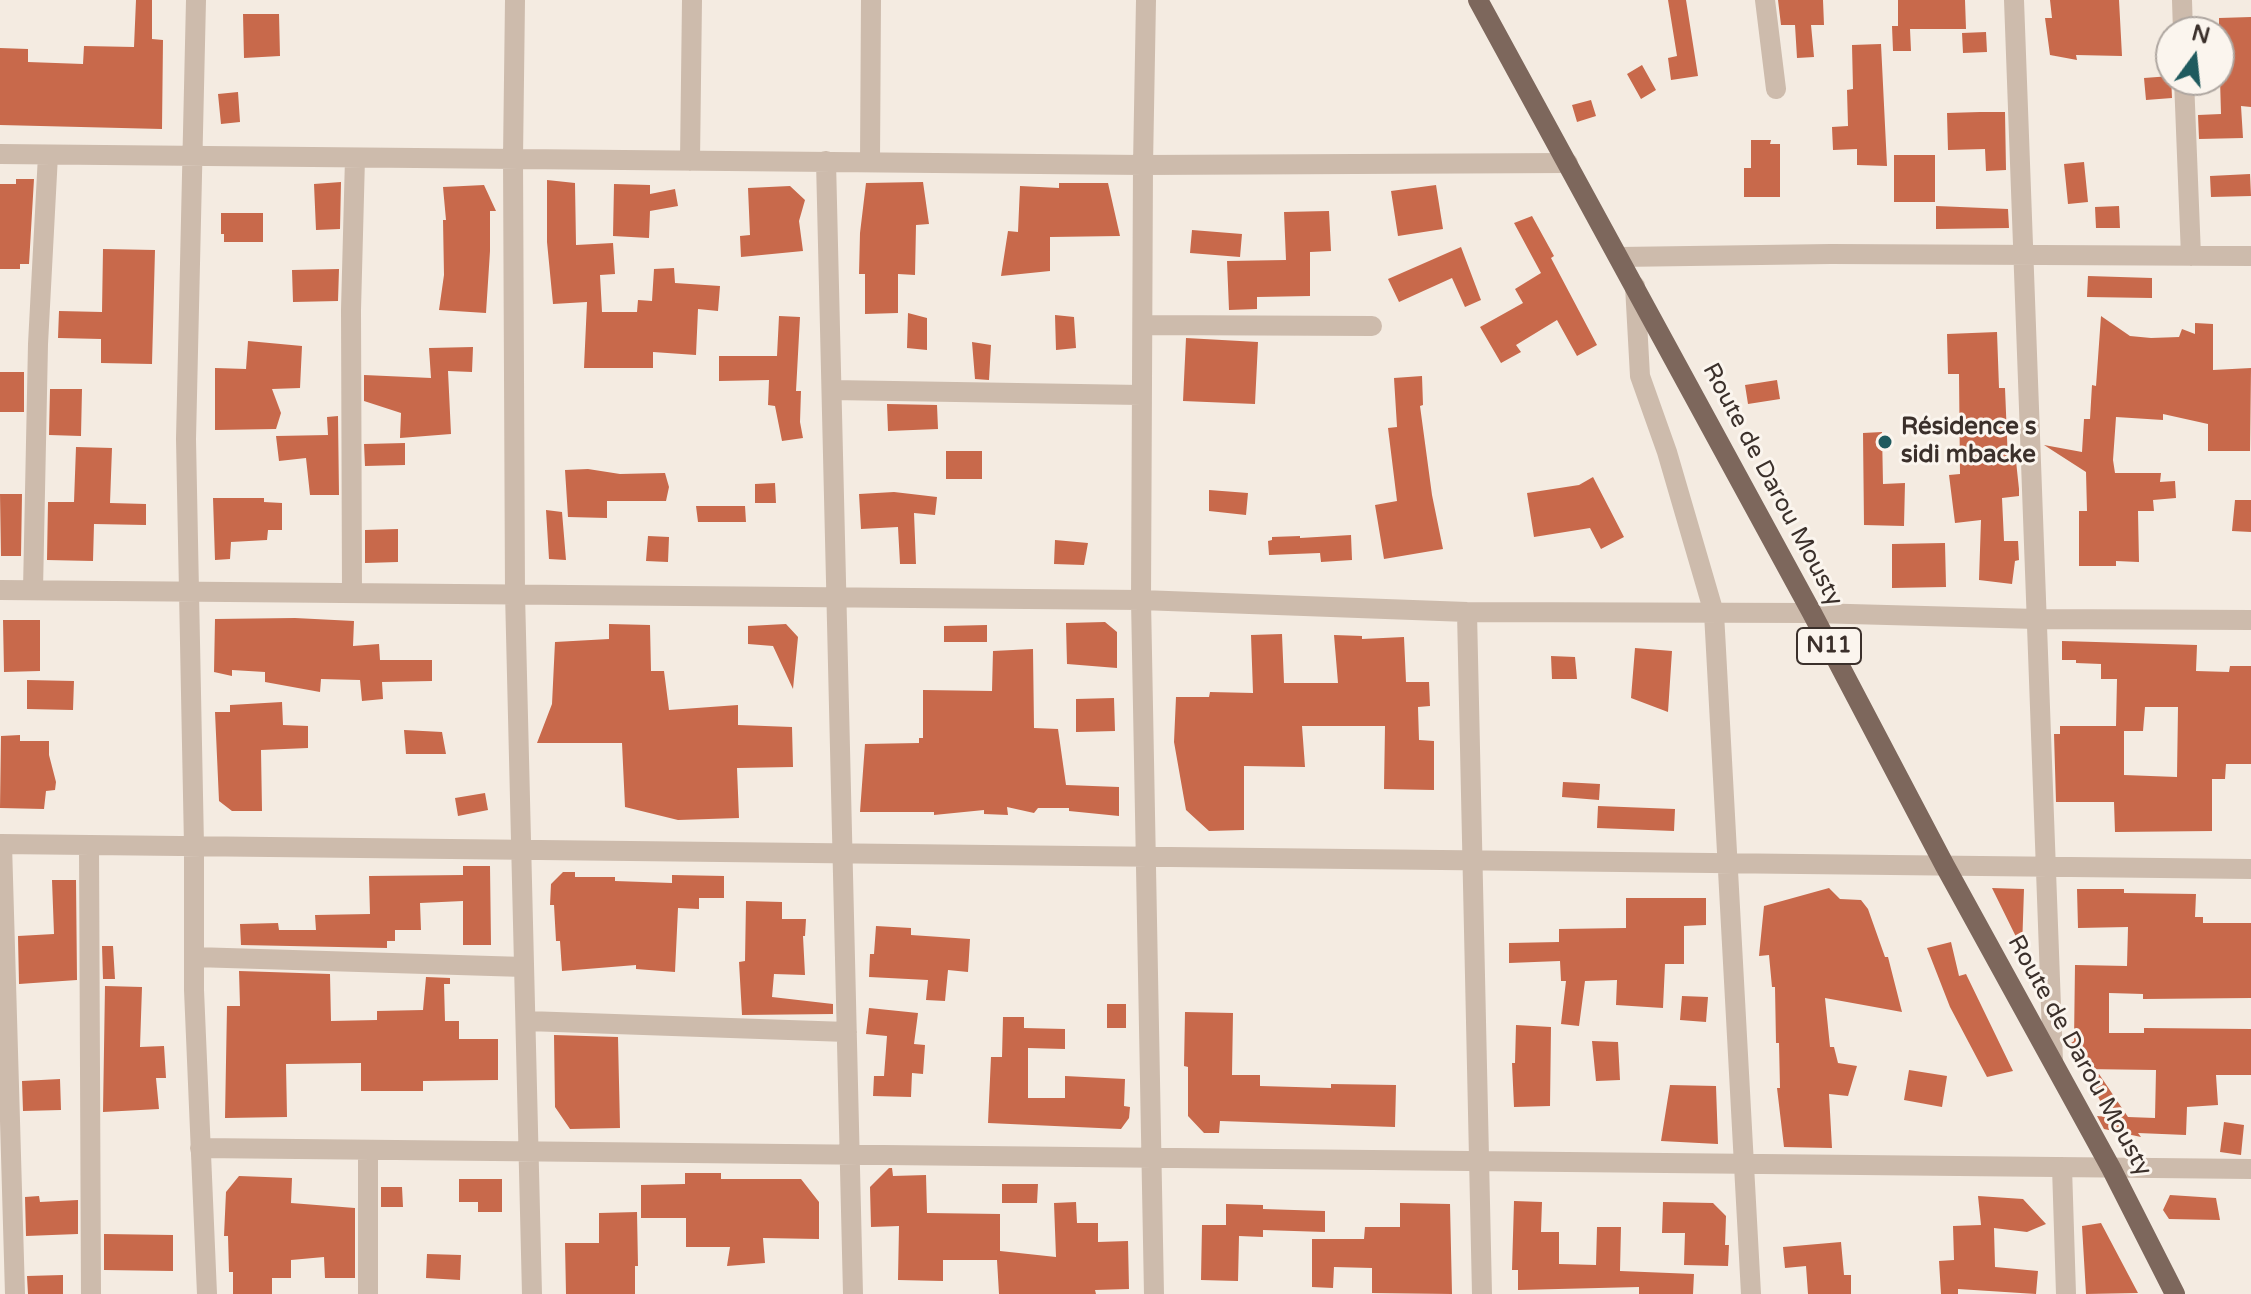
<!DOCTYPE html>
<meta charset="utf-8">
<style>
body{margin:0}
#map{position:relative;width:2251px;height:1294px;overflow:hidden;background:#f4ebe1;font-family:"Varela Round",sans-serif}
canvas{display:block}
.north{position:absolute;left:2155px;top:16px;width:80px;height:80px;box-sizing:border-box;background:#fbf5ee;border:2px solid #aea6a0;border-radius:50%;rotate:15deg;font-size:22px;font-weight:700;line-height:32px;text-align:center;color:#3b302b}
.north::after{content:'';display:block;margin:auto;width:28px;height:36px;background:#1f5a5e;clip-path:polygon(50% 0,100% 100%,50% 72%,0 100%)}
</style>
<div id="map">
<canvas width="2251" height="1294"></canvas>
<div class="north">N</div>
</div>
<script>
const ctx = document.querySelector('canvas').getContext('2d');
ctx.lineJoin = 'round';
function fill(path, color) {
  ctx.fillStyle = color;
  ctx.fill(path, 'evenodd');
}
function toPath(rows) {
  const path = new Path2D();
  for (const r of rows) {
    path.moveTo(r[0], r[1]);
    for (let i = 2; i < r.length; i += 2) path.lineTo(r[i], r[i + 1]);
  }
  return path;
}
function trace(path, color, width, dash) {
  ctx.strokeStyle = color;
  ctx.lineWidth = width;
  ctx.lineCap = dash ? 'butt' : 'round';
  ctx.setLineDash(dash || []);
  ctx.stroke(path);
}
function write(font, color, halo, rows, align = 'center') {
  ctx.font = font + ' "Varela Round",sans-serif';
  ctx.lineWidth = 6;
  ctx.setLineDash([]);
  ctx.textBaseline = 'middle';
  ctx.strokeStyle = halo;
  ctx.fillStyle = color;
  for (const [text, x, y, turn = 0] of rows) {
    ctx.save();
    ctx.translate(x, y);
    ctx.rotate((+turn || 0) * Math.PI / 180);
    ctx.textAlign = isNaN(turn) ? turn : align;
    if (halo) ctx.strokeText(text, 0, 0);
    ctx.fillText(text, 0, 0);
    ctx.restore();
  }
}
fill(toPath([
 [136,0,152,0,152,39,163,40,162,129,0,125,0,48,28,49,28,62,83,64,84,46,134,47],
 [1668,0,1686,0,1698,76,1671,80,1668,58,1677,56],
 [1778,0,1823,0,1824,25,1811,25,1814,57,1797,58,1795,25,1781,25],
 [1898,0,1965,0,1966,29,1910,29,1911,51,1893,51,1892,26,1898,26],
 [2050,0,2119,0,2122,56,2076,55,2077,60,2050,55,2045,18,2052,18],
 [243,14,279,14,280,56,244,58],
 [2251,17,2251,107,2241,106,2243,138,2199,139,2198,115,2221,114,2220,79,2227,79,2229,44,2219,44,2219,18],
 [1986,32,1987,52,1963,53,1962,33],
 [1881,44,1887,166,1857,165,1857,149,1833,150,1832,127,1848,126,1847,90,1853,89,1852,45],
 [1642,65,1656,90,1641,99,1627,74],
 [2171,76,2172,98,2146,100,2144,78],
 [238,92,240,122,221,124,218,94],
 [1591,100,1596,116,1577,122,1572,105],
 [1980,112,2005,112,2006,170,1986,171,1985,149,1948,150,1947,113],
 [1751,140,1771,140,1770,144,1780,144,1780,197,1744,197,1744,168,1751,168],
 [1894,155,1935,155,1935,202,1894,202],
 [2084,162,2088,202,2068,204,2064,164],
 [2250,174,2251,196,2211,197,2210,176],
 [16,179,34,179,29,264,20,264,20,269,0,269,0,184,16,184],
 [547,180,575,183,576,245,613,243,615,274,600,275,602,312,637,312,638,300,652,301,654,269,674,268,675,283,720,286,718,311,698,309,696,355,653,352,653,368,584,368,587,302,553,304,547,242],
 [341,182,340,229,316,230,314,184],
 [923,182,929,224,916,225,915,275,898,274,898,313,865,314,865,274,859,274,860,233,866,183],
 [1059,183,1108,183,1120,236,1050,237,1050,271,1001,276,1008,231,1018,232,1020,186,1059,188],
 [614,184,650,185,650,194,675,189,678,206,650,211,649,238,613,236],
 [484,185,496,211,490,211,490,251,486,313,439,310,444,275,443,220,446,220,443,187],
 [1436,185,1443,229,1398,236,1391,191],
 [790,186,805,200,799,221,803,251,741,257,740,236,750,235,748,188],
 [1936,206,2008,209,2009,228,1936,229],
 [2119,206,2120,228,2096,228,2095,207],
 [1329,211,1331,251,1310,252,1310,296,1257,297,1257,309,1229,310,1227,261,1286,260,1284,212],
 [221,213,263,213,263,242,224,242,224,234,221,234],
 [1532,216,1554,256,1551,258,1597,345,1577,356,1557,320,1516,345,1521,352,1501,363,1480,327,1523,303,1515,289,1541,273,1514,223],
 [1192,230,1242,234,1240,257,1190,253],
 [1461,247,1481,300,1465,307,1452,278,1399,302,1388,279],
 [103,249,155,250,152,364,101,363,101,339,58,338,59,311,102,312],
 [339,269,338,301,293,302,292,270],
 [2088,276,2152,278,2152,298,2087,297],
 [908,313,927,318,927,350,907,348],
 [1055,315,1074,317,1076,348,1056,350],
 [779,316,800,317,796,391,801,391,800,422,803,438,782,441,775,406,768,405,769,380,719,381,719,356,777,356],
 [2101,316,2130,336,2151,338,2179,337,2182,329,2195,334,2195,323,2213,324,2213,370,2251,368,2250,451,2208,451,2208,424,2163,414,2163,420,2116,417,2113,460,2115,473,2161,473,2160,482,2175,481,2176,498,2153,500,2154,511,2138,511,2139,562,2116,561,2116,566,2079,566,2079,511,2087,511,2086,472,2044,445,2082,452,2084,419,2090,419,2092,385,2096,386],
 [1997,332,1999,388,2005,388,2008,462,2016,461,2019,489,2019,496,2002,498,2004,541,2018,541,2019,560,2015,561,2012,584,1979,580,1981,520,1955,523,1949,475,1960,474,1959,374,1948,374,1947,334],
 [1186,338,1258,342,1255,404,1183,401],
 [248,341,302,346,300,388,272,389,281,413,276,429,215,430,215,368,246,369],
 [972,342,991,345,989,380,975,379],
 [473,347,472,372,448,371,451,434,400,438,401,413,364,401,364,375,431,378,429,348],
 [0,372,24,372,24,412,0,412],
 [1422,376,1423,405,1420,406,1432,495,1443,549,1384,559,1375,505,1397,501,1388,428,1397,427,1394,378],
 [1777,380,1780,399,1748,404,1745,385],
 [50,389,82,389,81,436,49,435],
 [887,404,937,405,938,429,888,431],
 [338,416,339,495,310,495,306,458,279,461,276,436,328,435,327,417],
 [1882,432,1883,484,1905,483,1904,526,1864,525,1863,433],
 [405,443,405,465,365,466,364,444],
 [76,447,112,448,110,503,146,504,146,525,94,524,93,561,47,560,48,502,74,502],
 [946,451,982,451,982,479,946,479],
 [588,469,620,474,665,473,669,487,666,501,607,501,607,518,568,517,565,470],
 [1593,477,1624,537,1601,549,1590,528,1534,537,1527,493,1579,485],
 [775,483,776,503,755,503,755,484],
 [1209,490,1248,493,1246,515,1209,511],
 [894,492,937,497,935,515,914,513,916,564,900,564,898,527,861,529,859,494],
 [0,494,22,494,21,556,1,556],
 [213,498,264,498,264,502,282,503,282,530,268,530,267,540,231,542,230,559,215,560],
 [2235,500,2251,500,2251,532,2232,531],
 [696,506,745,506,746,522,698,522],
 [546,510,562,512,566,560,549,559],
 [398,529,398,562,365,563,365,530],
 [1351,535,1352,560,1321,562,1320,553,1269,555,1268,541,1272,540,1272,537,1300,536,1300,538],
 [648,536,669,537,668,562,646,561],
 [1055,540,1088,543,1084,565,1054,564],
 [1945,543,1946,587,1892,588,1892,544],
 [295,618,354,621,353,646,379,644,380,660,432,660,432,681,382,682,383,699,362,701,360,680,321,679,320,692,265,682,265,672,232,670,232,676,214,672,215,619],
 [3,620,40,620,40,671,4,672],
 [1105,622,1117,632,1117,668,1067,664,1066,623],
 [609,624,650,625,651,671,664,671,669,710,738,705,738,725,792,727,793,767,737,768,739,818,678,820,625,807,622,743,537,743,552,704,555,642,609,639],
 [786,624,798,637,793,689,773,646,748,644,748,626],
 [987,625,987,642,944,642,944,626],
 [1282,634,1284,683,1338,683,1334,635,1362,636,1362,639,1404,637,1406,682,1429,682,1430,706,1418,707,1419,740,1434,741,1434,790,1384,789,1385,726,1302,726,1305,767,1244,766,1244,830,1209,831,1186,810,1174,742,1176,697,1209,697,1210,692,1253,693,1251,635],
 [2062,641,2197,645,2196,671,2229,672,2230,666,2251,666,2251,764,2226,764,2225,779,2212,779,2212,831,2115,832,2114,802,2056,802,2054,734,2060,734,2060,726,2116,726,2117,679,2101,679,2101,664,2076,663,2076,660,2062,660],
 [2145,707,2178,707,2177,777,2124,775,2124,731,2143,731],
 [1635,648,1672,651,1668,712,1631,698],
 [1033,649,1034,728,1058,729,1066,785,1119,787,1119,816,1069,811,1069,808,1038,808,1034,813,1007,807,1008,815,984,814,984,810,934,815,934,812,860,812,865,744,919,743,919,738,923,738,923,690,992,691,993,651],
 [1551,656,1575,657,1577,679,1552,679],
 [27,680,74,681,73,710,27,709],
 [1114,698,1115,731,1076,732,1076,699],
 [282,702,283,725,308,726,308,748,261,750,262,811,232,811,219,801,215,712,230,712,230,705],
 [404,730,442,732,446,754,406,754],
 [20,735,20,741,49,741,49,755,56,782,55,790,46,791,44,809,0,808,1,736],
 [1563,782,1600,784,1599,800,1562,797],
 [485,793,488,810,458,816,455,798],
 [1598,806,1675,809,1674,831,1597,828],
 [463,866,490,866,491,945,463,945,463,901,420,903,421,930,395,930,395,941,387,941,387,948,241,945,240,924,278,923,279,930,316,930,315,915,370,914,369,876,463,875],
 [563,872,575,872,575,877,615,877,615,881,672,883,672,875,724,876,724,898,699,898,699,909,678,908,675,972,636,969,636,965,562,971,560,941,556,941,554,905,550,905,551,884],
 [52,880,76,880,77,980,19,984,18,936,54,934],
 [1829,888,1840,899,1861,900,1868,909,1885,957,1888,957,1902,1012,1825,998,1830,1047,1834,1047,1838,1063,1857,1066,1848,1096,1829,1094,1832,1148,1784,1147,1777,1088,1780,1088,1779,1043,1776,1043,1775,987,1772,987,1769,955,1759,956,1764,906],
 [1992,888,2024,889,2022,949],
 [2077,889,2124,889,2124,893,2196,894,2195,917,2203,917,2203,923,2251,923,2251,998,2143,999,2143,994,2109,993,2109,1033,2144,1033,2144,1028,2251,1029,2251,1075,2216,1075,2218,1105,2187,1107,2186,1135,2138,1133,2141,1137,2104,1129,2097,1116,2108,1117,2090,1080,2099,1074,2128,1117,2155,1118,2156,1070,2084,1069,2071,1043,2074,1041,2075,965,2127,966,2128,927,2078,928],
 [1626,898,1706,898,1706,925,1684,926,1684,964,1665,964,1663,1008,1616,1005,1617,980,1585,981,1579,1026,1561,1024,1566,981,1561,981,1560,961,1509,963,1509,943,1559,942,1559,929,1626,928],
 [746,901,782,902,782,919,806,919,805,936,803,936,805,975,774,974,772,997,833,1004,833,1014,742,1015,739,962,745,961],
 [876,926,911,928,911,935,970,939,968,972,948,970,945,1001,926,1000,928,980,869,977,870,954,874,954],
 [1951,942,1959,976,1966,974,2013,1071,1987,1077,1950,1007,1927,948],
 [102,946,113,946,115,979,103,979],
 [239,971,330,974,331,1021,377,1020,377,1011,423,1010,426,977,450,978,450,984,444,984,445,1021,459,1021,459,1039,498,1039,498,1080,423,1081,423,1091,361,1091,361,1063,286,1064,287,1117,225,1118,227,1006,240,1006],
 [105,986,142,987,140,1047,164,1046,166,1078,156,1078,159,1109,103,1112],
 [1682,996,1708,997,1706,1022,1680,1020],
 [1107,1004,1126,1004,1126,1028,1107,1028],
 [869,1008,918,1013,914,1044,925,1045,923,1074,912,1073,911,1097,873,1096,874,1076,884,1076,887,1036,866,1034],
 [1185,1012,1233,1013,1232,1075,1260,1075,1260,1086,1331,1088,1331,1084,1396,1085,1395,1127,1220,1121,1219,1133,1204,1133,1188,1116,1188,1067,1184,1066],
 [1003,1017,1024,1017,1024,1028,1065,1029,1065,1049,1028,1048,1028,1098,1065,1098,1065,1076,1125,1079,1124,1106,1130,1107,1129,1118,1121,1129,988,1123,991,1057,1002,1057],
 [1516,1025,1551,1027,1550,1106,1514,1107,1512,1063,1515,1063],
 [554,1035,618,1037,620,1128,570,1129,555,1107],
 [1592,1041,1618,1042,1620,1080,1596,1081],
 [1909,1070,1947,1076,1942,1107,1904,1100],
 [60,1079,61,1110,23,1111,22,1081],
 [1670,1085,1716,1086,1718,1144,1661,1141],
 [2224,1122,2244,1125,2241,1155,2220,1152],
 [889,1168,892,1168,893,1176,926,1175,927,1213,1000,1214,1000,1251,1056,1257,1054,1203,1076,1202,1077,1223,1098,1223,1098,1242,1128,1241,1129,1289,1095,1290,1096,1294,999,1294,997,1260,943,1260,943,1281,898,1280,899,1226,871,1227,870,1187],
 [685,1173,721,1173,721,1179,801,1179,819,1202,819,1239,763,1238,765,1263,727,1266,730,1247,686,1247,686,1218,641,1218,641,1185,685,1184],
 [239,1176,292,1178,291,1203,355,1208,355,1278,325,1278,324,1257,291,1260,291,1278,272,1278,272,1294,233,1294,233,1272,229,1272,228,1236,224,1236,226,1192],
 [459,1179,502,1179,502,1212,478,1212,478,1202,459,1202],
 [1002,1184,1038,1184,1037,1203,1002,1203],
 [381,1187,402,1187,403,1207,381,1207],
 [2170,1195,2216,1198,2220,1220,2169,1219,2163,1210],
 [39,1196,40,1202,78,1200,78,1234,26,1236,25,1197],
 [1978,1196,2023,1199,2046,1224,2027,1232,1994,1228,1995,1267,2038,1271,2036,1294,1958,1289,1958,1294,1941,1294,1939,1261,1954,1260,1953,1226,1981,1225],
 [1514,1201,1542,1202,1541,1232,1559,1232,1559,1264,1596,1265,1597,1227,1621,1227,1620,1271,1694,1274,1693,1294,1639,1294,1639,1287,1518,1290,1518,1270,1512,1270],
 [1663,1202,1713,1203,1726,1216,1725,1245,1729,1245,1728,1266,1684,1265,1685,1233,1662,1233],
 [1400,1203,1450,1204,1452,1294,1372,1293,1372,1268,1334,1267,1333,1288,1312,1287,1312,1239,1364,1239,1365,1227,1400,1227],
 [1226,1204,1263,1205,1263,1209,1325,1211,1325,1232,1263,1230,1263,1237,1239,1236,1238,1281,1201,1280,1202,1225,1226,1225],
 [637,1212,638,1266,635,1266,635,1294,566,1294,565,1243,599,1243,599,1213],
 [2101,1223,2138,1293,2086,1294,2082,1226],
 [104,1234,173,1235,173,1271,104,1270],
 [1841,1242,1844,1275,1851,1275,1851,1294,1808,1294,1806,1266,1785,1268,1783,1247],
 [427,1254,461,1255,460,1280,426,1278],
 [63,1275,63,1294,28,1294,27,1276]
]), '#c8694b');
trace(toPath([
 [196,0,186,439,194,846,194,990,207,1294],
 [515,0,513,158,515,593,532,1294],
 [1146,0,1143,165,1141,600,1154,1294],
 [1765,0,1776,89],
 [2014,0,2053,1061],
 [2182,0,2183,32],
 [2184,80,2191,256],
 [0,154,1143,165,1568,163],
 [690,161,692,0],
 [826,161,853,1294],
 [870,161,871,0],
 [1619,257,1831,254,2251,256],
 [1635,286,1640,376,1667,452,1714,613,1751,1294],
 [1143,325,1372,326],
 [832,390,1141,395],
 [0,590,1141,600,1467,612,1812,613,2037,619,2251,620],
 [33,590,38,344,48,155],
 [352,592,351,310,355,158],
 [1467,612,1482,1294],
 [0,844,2251,869],
 [2,844,15,1294],
 [89,845,91,1294],
 [194,957,524,967],
 [527,1021,847,1032],
 [200,1148,2251,1169],
 [2062,1167,2066,1294],
 [368,1294,368,1150]
]), '#cdbbac', 20);
trace(toPath([
 [1478,0,1812,613,1945,866,2111,1168,2175,1294]
]), '#7d675c', 20);
for (const [x, y, r, color] of [
 [1885,442,8,"#1f5a5e"]
]) {
  const dot = new Path2D();
  dot.arc(x, y, r, 0, 2 * Math.PI);
  ctx.fillStyle = color;
  ctx.fill(dot);
  trace(dot, '#fbf5ee', 3);
}
for (const [x, y, w] of [
 [1829,646,64]
]) {
  const box = new Path2D();
  box.roundRect(x - w / 2, y - 18, w, 36, 6);
  ctx.fillStyle = '#fbf5ee';
  ctx.fill(box);
  trace(box, '#3b302b', 2);
}
write('bold 22px', '#3b302b', null, [
 ["N11",1829,646]
]);
write('bold 24px', '#3b302b', '#fbf5ee', [
 ["Résidence s",1901,428],
 ["sidi mbacke",1901,456]
], 'left');
write('24px', '#3b302b', '#fbf5ee', [
 ["Route de Darou Mousty",1772,485,62],
 ["Route de Darou Mousty",2079,1056,61]
]);
</script>
